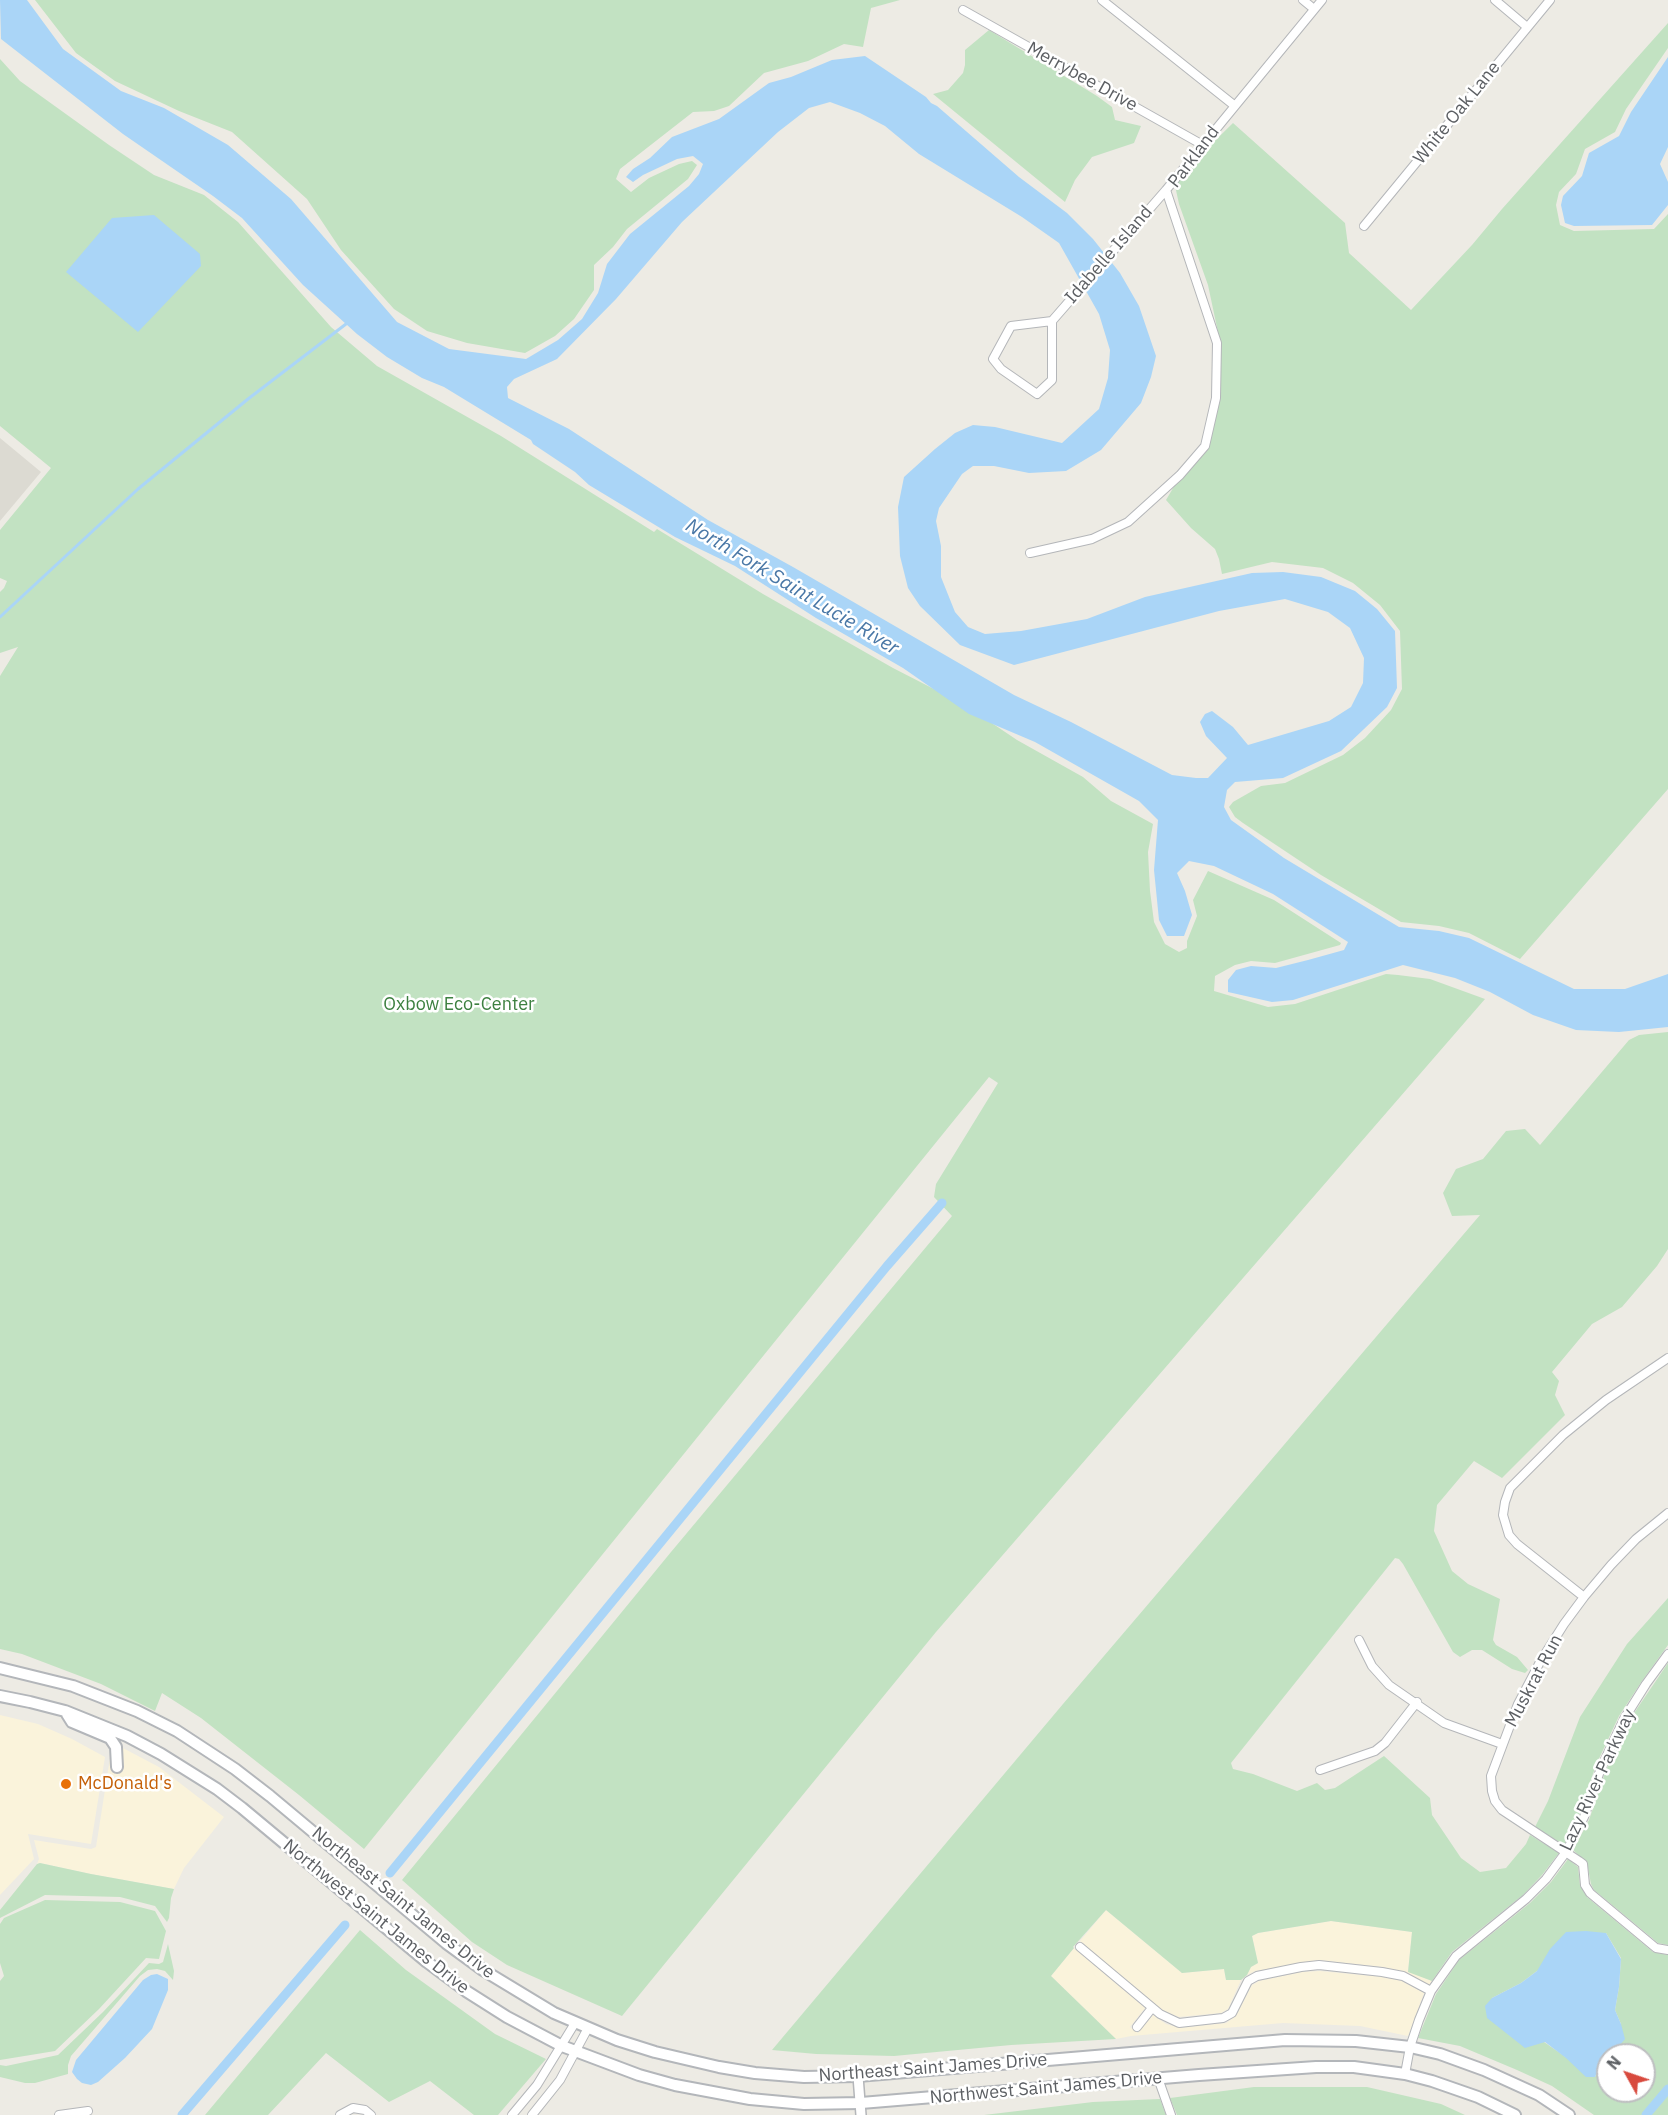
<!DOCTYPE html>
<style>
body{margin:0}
#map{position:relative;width:1668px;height:2115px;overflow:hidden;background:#edebe4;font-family:"IBM Plex Sans",sans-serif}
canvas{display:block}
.north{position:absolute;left:1596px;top:2043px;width:60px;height:60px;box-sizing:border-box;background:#fff;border:2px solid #bebfc1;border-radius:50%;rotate:310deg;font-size:16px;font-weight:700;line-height:24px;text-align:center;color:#5c5f63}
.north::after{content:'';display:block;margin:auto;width:21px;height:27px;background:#d84a3e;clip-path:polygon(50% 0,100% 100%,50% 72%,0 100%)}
</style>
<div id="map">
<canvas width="1668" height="2115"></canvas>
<div class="north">N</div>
</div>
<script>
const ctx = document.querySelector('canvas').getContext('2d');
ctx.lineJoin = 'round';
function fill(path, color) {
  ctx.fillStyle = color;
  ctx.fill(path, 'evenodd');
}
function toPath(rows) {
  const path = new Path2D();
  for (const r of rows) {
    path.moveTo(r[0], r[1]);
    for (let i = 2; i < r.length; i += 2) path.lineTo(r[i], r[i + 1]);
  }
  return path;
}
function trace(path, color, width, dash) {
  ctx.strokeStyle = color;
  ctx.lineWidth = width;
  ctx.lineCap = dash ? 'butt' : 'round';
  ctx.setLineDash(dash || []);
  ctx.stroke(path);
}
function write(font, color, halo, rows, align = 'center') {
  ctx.font = font + ' "IBM Plex Sans",sans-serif';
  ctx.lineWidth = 5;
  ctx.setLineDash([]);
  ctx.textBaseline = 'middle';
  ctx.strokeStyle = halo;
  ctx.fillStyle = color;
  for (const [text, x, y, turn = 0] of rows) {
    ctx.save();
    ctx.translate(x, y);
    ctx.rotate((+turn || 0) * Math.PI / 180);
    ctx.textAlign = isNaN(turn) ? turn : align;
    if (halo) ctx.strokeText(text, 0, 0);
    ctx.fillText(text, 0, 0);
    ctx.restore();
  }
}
fill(toPath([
 [0,1715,38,1724,72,1739,105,1757,91,1844,28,1834,34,1859,0,1895],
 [121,1747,159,1767,224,1817,184,1868,174,1889,91,1874,40,1863,37,1864,39,1859,34,1840,91,1849,96,1847,110,1758,113,1771,123,1771],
 [1106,1910,1182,1973,1224,1969,1226,1980,1241,1980,1228,2009,1221,2013,1179,2017,1162,2010,1080,1941],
 [1331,1921,1412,1932,1408,1971,1432,1981,1429,1985,1405,1972,1383,1967,1319,1960,1255,1971,1247,1975,1251,1967,1258,1963,1252,1936,1258,1933],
 [1074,1948,1145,2008,1130,2027,1138,2033,1153,2015,1166,2024,1180,2028,1226,2023,1236,2016,1252,1985,1259,1981,1302,1972,1320,1971,1382,1977,1402,1981,1424,1993,1408,2036,1360,2026,1283,2023,1131,2036,1116,2039,1051,1976]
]), '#faf3db');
fill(toPath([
 [0,438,41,472,0,521]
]), '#dcdad2');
fill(toPath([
 [35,0,900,0,871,8,863,47,844,44,808,61,764,73,729,106,714,111,693,112,620,169,616,179,631,192,649,178,679,164,692,161,697,165,688,179,627,229,613,247,594,265,594,290,574,319,555,336,525,353,467,343,427,331,394,309,341,250,307,199,232,132,179,111,115,81,76,53],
 [1668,23,1668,48,1626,109,1615,132,1585,149,1576,174,1559,192,1556,205,1560,225,1574,231,1654,229,1668,214,1668,789,1520,959,1469,933,1439,926,1401,922,1321,875,1243,823,1235,817,1229,807,1233,802,1261,786,1285,783,1343,755,1365,738,1391,710,1402,689,1400,631,1380,605,1353,583,1323,568,1272,562,1222,574,1219,559,1215,549,1191,528,1166,500,1179,478,1199,456,1216,397,1219,337,1208,285,1179,204,1174,181,1233,123,1345,223,1349,253,1411,310,1472,245,1502,209],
 [989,30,1097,96,1112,107,1115,120,1141,126,1134,143,1092,157,1075,180,1065,202,933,94,948,90,963,73,965,65,965,50],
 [0,59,20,81,109,145,154,175,204,195,238,222,331,327,377,366,501,436,654,532,657,529,763,594,893,668,965,705,1017,740,1083,777,1111,801,1153,824,1148,852,1150,891,1154,922,1165,944,1179,952,1187,948,1187,941,1197,916,1193,900,1208,871,1274,900,1341,943,1340,945,1275,963,1251,961,1235,965,1215,976,1214,991,1268,1007,1295,1004,1386,974,1398,975,1430,979,1485,999,936,1632,622,2016,507,1965,472,1942,402,1880,671,1552,952,1216,934,1197,936,1184,998,1083,989,1077,364,1849,299,1795,201,1718,162,1693,155,1711,101,1684,22,1654,0,1649,0,676,18,647,0,653,0,592,4,588,7,581,0,578,0,530,51,468,0,426],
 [1668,1032,1668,1249,1657,1266,1622,1307,1592,1324,1552,1372,1559,1381,1555,1395,1565,1415,1502,1478,1474,1461,1437,1505,1434,1531,1452,1571,1468,1584,1500,1599,1493,1640,1496,1645,1517,1657,1528,1670,1525,1673,1512,1669,1482,1650,1472,1650,1460,1657,1453,1652,1403,1564,1399,1559,1395,1558,1231,1763,1233,1769,1253,1774,1297,1791,1317,1783,1325,1790,1335,1788,1384,1756,1430,1798,1432,1815,1461,1858,1480,1872,1506,1868,1526,1844,1530,1835,1559,1853,1542,1875,1523,1895,1452,1952,1432,1981,1408,1972,1412,1932,1331,1921,1258,1933,1252,1936,1258,1963,1251,1967,1247,1975,1241,1980,1226,1980,1224,1969,1182,1973,1106,1910,1073,1947,1074,1948,1051,1976,1116,2039,1011,2045,894,2056,816,2054,772,2050,1063,1704,1480,1215,1452,1216,1443,1193,1456,1169,1483,1159,1506,1131,1525,1129,1540,1145,1629,1040,1639,1035],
 [1668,1598,1668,1645,1642,1681,1619,1716,1596,1765,1579,1815,1564,1845,1535,1827,1548,1801,1580,1717,1627,1644],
 [1668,1663,1668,1945,1658,1943,1594,1890,1591,1884,1587,1863,1573,1850,1589,1820,1606,1770,1628,1722],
 [1568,1859,1578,1867,1580,1885,1587,1897,1653,1952,1668,1955,1668,2115,1594,2115,1552,2086,1517,2070,1460,2046,1418,2038,1436,1994,1459,1960,1530,1903,1551,1882],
 [1606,1933,1621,1958,1619,1987,1615,2010,1621,2024,1619,2046,1606,2052,1595,2077,1544,2042,1492,1998,1521,1983,1537,1971],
 [1608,2055,1644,2055,1644,2091,1608,2091],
 [40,1863,91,1874,174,1889,171,1898,169,1918,167,1922,155,1906,120,1897,45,1895,0,1918,0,1910,37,1864],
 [45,1900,120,1902,155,1911,166,1931,159,1959,146,1958,99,2009,55,2051,0,2060,0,1981,4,1976,0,1963,0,1924,4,1918],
 [360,1930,406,1970,495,2034,546,2059,498,2115,474,2115,430,2081,389,2102,326,2053,268,2115,205,2115],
 [168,1944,174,1971,173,1980,165,1971,157,1969,148,1970,140,1976,71,2056,68,2065,68,2074,35,2083,25,2083,0,2077,0,2065,6,2066,58,2055,103,2012,149,1963,159,1964,163,1962],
 [1254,2087,1367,2087,1441,2104,1465,2115,1177,2115,1170,2098],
 [1160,2099,1166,2115,984,2115,1093,2102]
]), '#c2e2c2');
fill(toPath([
 [0,0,27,0,63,49,121,91,164,108,228,145,291,199,397,322,449,349,526,359,558,340,582,319,598,293,607,264,630,234,689,186,699,174,703,164,693,156,677,159,643,175,633,182,626,177,633,169,650,158,672,137,719,119,769,83,791,77,832,60,865,56,926,97,931,103,937,106,1019,177,1067,213,1093,239,1120,273,1139,306,1156,356,1151,377,1141,403,1101,450,1066,471,1029,473,994,466,973,466,962,474,939,508,936,521,941,546,941,577,955,612,968,627,985,634,1021,631,1087,619,1145,597,1252,573,1283,572,1321,577,1355,591,1377,609,1395,631,1397,688,1387,707,1341,751,1283,778,1235,782,1227,790,1224,807,1231,820,1284,858,1399,927,1439,931,1469,938,1574,989,1625,989,1668,974,1668,1027,1619,1032,1576,1030,1533,1015,1490,992,1455,978,1403,965,1293,1000,1272,1002,1228,992,1228,980,1236,970,1251,966,1276,968,1308,960,1344,950,1348,942,1273,894,1214,866,1189,861,1177,873,1185,891,1192,915,1184,936,1167,936,1159,920,1154,870,1158,820,1139,801,1035,742,969,714,903,668,816,618,735,566,675,537,589,485,575,472,533,444,531,440,444,387,422,378,387,357,357,334,303,285,242,218,213,196,123,134,1,39],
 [830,102,860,113,885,126,919,154,1022,217,1059,243,1099,314,1110,350,1108,378,1099,409,1062,443,995,427,973,425,955,433,935,449,904,477,898,507,900,556,908,588,920,606,960,645,1014,665,1219,611,1285,599,1328,612,1350,628,1364,658,1363,683,1351,707,1329,721,1248,745,1233,727,1212,711,1205,714,1200,722,1206,736,1227,758,1208,778,1196,778,1172,775,1071,722,1014,695,793,567,708,520,569,429,508,398,507,387,514,379,557,359,616,299,682,222,778,132,809,108],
 [1668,57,1668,147,1660,164,1668,182,1668,205,1652,225,1574,226,1565,223,1561,205,1563,196,1582,176,1589,153,1619,136,1631,112],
 [154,215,200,254,201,266,138,332,66,272,112,218],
 [1586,1931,1606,1933,1621,1959,1619,1987,1615,2010,1621,2024,1625,2039,1619,2046,1606,2052,1595,2077,1586,2077,1566,2058,1545,2042,1525,2048,1487,2018,1485,2006,1492,1998,1521,1983,1537,1971,1550,1949,1566,1932],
 [157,1974,168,1979,168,1990,152,2029,125,2058,98,2082,91,2085,82,2083,77,2079,72,2072,76,2060,143,1980,151,1975]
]), '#aad5f7');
trace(toPath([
 [0,617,138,489,248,399,346,324]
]), '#aad5f7', 3);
trace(toPath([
 [390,1873,887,1266,942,1203],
 [182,2115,345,1925],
 [1646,2115,1668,2089]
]), '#aad5f7', 9);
const minor = toPath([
 [1102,0,1235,106],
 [1303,0,1314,9],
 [1495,0,1527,27],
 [963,10,1201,144],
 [1364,226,1550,0],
 [1052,321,1052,380,1037,394,1001,369,993,359,1011,326,1052,321],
 [1052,321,1166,190],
 [1030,553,1092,539,1128,522,1180,475,1205,446,1216,398,1217,343,1166,190,1322,0],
 [1668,1513,1636,1539,1611,1565,1584,1597,1564,1624,1540,1662,1518,1704,1491,1776,1492,1791,1495,1801,1502,1810,1579,1861,1583,1864,1585,1885,1590,1893,1656,1948,1668,1950],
 [1584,1597,1517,1544,1509,1535,1503,1515,1505,1502,1510,1488,1563,1435,1606,1400,1668,1358],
 [1359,1640,1372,1666,1389,1685,1444,1723,1502,1744],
 [1320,1770,1375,1751,1385,1743,1417,1702],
 [1080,1947,1160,2014,1179,2023,1223,2018,1232,2013,1248,1981,1257,1976,1301,1967,1319,1965,1382,1972,1403,1976,1431,1991],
 [1137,2027,1152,2008],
 [1405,2074,1410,2047,1419,2020,1431,1991,1456,1956,1526,1899,1546,1879,1566,1852,1584,1817,1601,1768,1624,1719,1646,1684,1668,1654],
 [1158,2078,1171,2115],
 [59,2115,88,2111],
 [340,2115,353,2108,365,2110,371,2115],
 [512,2115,537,2085,575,2023],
 [532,2115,560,2080,588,2028]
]);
const tertiary = toPath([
 [858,2076,861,2115]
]);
const secondary = toPath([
 [0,1668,73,1686,137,1711,177,1731,235,1769,270,1796,446,1943,483,1970,554,2013,617,2040,655,2052,719,2067,755,2073,804,2077,858,2076,1285,2040,1356,2041,1410,2047,1440,2054,1484,2070,1539,2095,1569,2115],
 [0,1696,30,1702,65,1711,127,1736,161,1754,217,1789,242,1808,427,1962,466,1991,507,2017,562,2046,639,2075,675,2085,750,2099,804,2104,861,2103,1199,2075,1316,2067,1354,2067,1405,2074,1432,2081,1478,2097,1515,2115],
 [67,1714,72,1722,110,1738,116,1747,117,1767]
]);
trace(minor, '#b4b6b9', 10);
trace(tertiary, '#b4b6b9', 12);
trace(secondary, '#b3b6ba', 14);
trace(minor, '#fff', 8);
trace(tertiary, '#fff', 9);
trace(secondary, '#fff', 10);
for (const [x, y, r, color] of [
 [66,1784,6,"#e8710a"]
]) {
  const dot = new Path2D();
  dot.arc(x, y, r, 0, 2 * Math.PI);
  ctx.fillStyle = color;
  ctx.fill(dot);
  trace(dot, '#fff', 2);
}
write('18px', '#5c5f63', '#fff', [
 ["Merrybee Drive",1082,77,29],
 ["White Oak Lane",1457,113,-51],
 ["Parkland",1194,157,-53],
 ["Idabelle Island",1109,255,-49],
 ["Muskrat Run",1534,1681,-62],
 ["Lazy River Parkway",1598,1780,-65],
 ["Northeast Saint James Drive",403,1903,39],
 ["Northwest Saint James Drive",376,1917,39],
 ["Northeast Saint James Drive",933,2068,-4],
 ["Northwest Saint James Drive",1046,2088,-5]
]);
write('18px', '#3d8040', '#fff', [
 ["Oxbow Eco-Center",459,1005]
]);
write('18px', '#c56008', '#fff', [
 ["McDonald's",78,1784]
], 'left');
write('italic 20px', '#4977a6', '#fff', [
 ["North Fork Saint Lucie River",792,587,31]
]);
</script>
